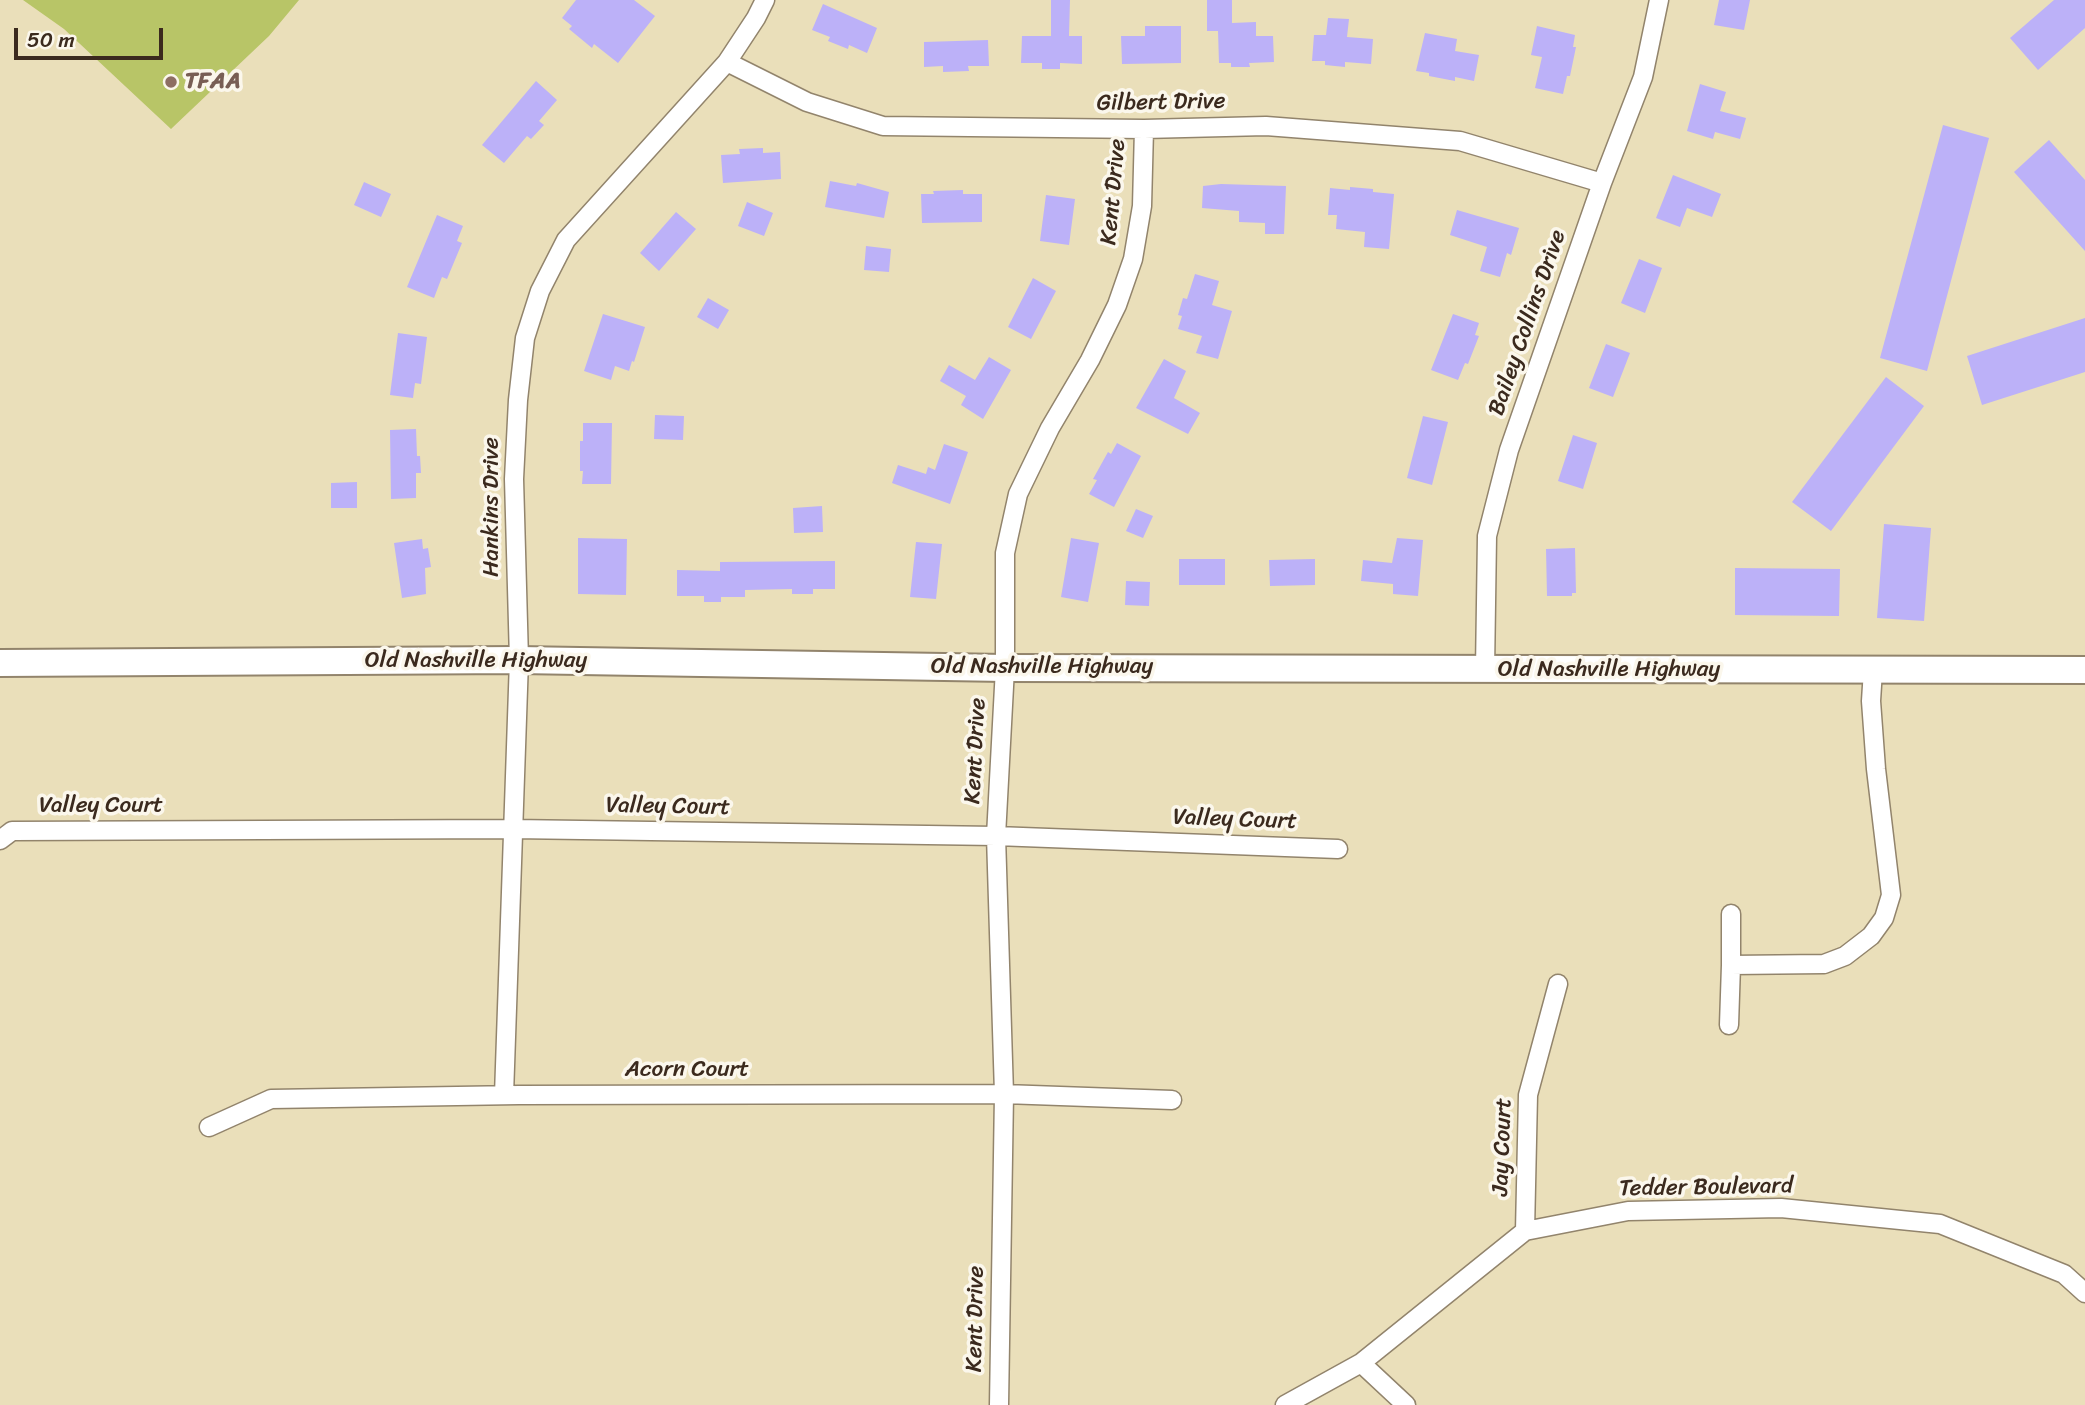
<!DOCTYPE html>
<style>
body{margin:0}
#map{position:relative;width:2085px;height:1405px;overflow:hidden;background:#eadfba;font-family:Sriracha,sans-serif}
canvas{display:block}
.scale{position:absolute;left:14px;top:28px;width:149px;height:32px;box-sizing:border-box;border:4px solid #3b2a1e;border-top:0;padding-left:9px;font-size:21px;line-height:24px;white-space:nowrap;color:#3b2a1e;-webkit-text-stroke:5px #fbf7ec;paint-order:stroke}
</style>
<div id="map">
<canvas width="2085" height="1405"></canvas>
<div class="scale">50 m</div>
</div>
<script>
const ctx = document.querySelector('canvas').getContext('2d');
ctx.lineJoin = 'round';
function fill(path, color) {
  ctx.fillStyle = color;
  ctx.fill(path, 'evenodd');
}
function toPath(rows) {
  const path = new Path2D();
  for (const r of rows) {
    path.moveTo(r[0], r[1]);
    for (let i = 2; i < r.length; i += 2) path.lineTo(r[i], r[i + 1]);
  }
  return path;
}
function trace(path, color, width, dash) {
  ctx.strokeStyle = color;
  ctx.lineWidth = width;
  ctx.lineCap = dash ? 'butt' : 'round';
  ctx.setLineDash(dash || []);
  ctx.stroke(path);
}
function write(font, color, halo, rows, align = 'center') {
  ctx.font = font + ' Sriracha,sans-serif';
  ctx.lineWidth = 7;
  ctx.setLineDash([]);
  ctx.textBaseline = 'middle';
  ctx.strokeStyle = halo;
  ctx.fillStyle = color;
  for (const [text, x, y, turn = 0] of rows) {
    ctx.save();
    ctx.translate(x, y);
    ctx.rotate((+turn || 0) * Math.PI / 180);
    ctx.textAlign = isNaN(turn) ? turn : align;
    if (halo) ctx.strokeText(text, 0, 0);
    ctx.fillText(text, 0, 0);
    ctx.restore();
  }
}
fill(toPath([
 [23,0,299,0,269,36,171,129,64,29]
]), '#b8c567');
fill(toPath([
 [576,0,634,0,655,16,618,63,594,44,592,48,569,29,572,26,562,18],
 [1051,0,1070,0,1069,36,1082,36,1082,64,1060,63,1060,69,1042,69,1042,63,1021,63,1022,36,1051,36],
 [1207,0,1232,0,1232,23,1256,22,1256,36,1273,36,1274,62,1249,63,1250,67,1231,67,1231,63,1219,63,1218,31,1207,31],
 [1719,0,1750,0,1744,30,1714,25],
 [2054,0,2085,0,2085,28,2038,70,2010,38],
 [823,4,877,28,867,53,849,45,848,49,828,41,830,37,812,30],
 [1328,18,1349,19,1347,37,1373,39,1371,64,1345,62,1345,67,1325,65,1325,61,1312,61,1314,35,1326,35],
 [1145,26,1181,26,1181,63,1122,64,1121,36,1145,36],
 [1537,26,1575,35,1573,47,1576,47,1570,76,1567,76,1563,94,1535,88,1542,57,1531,55],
 [1425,33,1457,39,1455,51,1479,55,1474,81,1455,77,1455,81,1429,76,1429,73,1416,71],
 [988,40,989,66,968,66,969,71,943,72,943,66,924,67,924,42],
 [536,81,557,100,539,121,544,125,531,139,527,136,504,163,482,145],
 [1700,84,1726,92,1720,111,1746,118,1740,139,1715,132,1713,139,1687,131],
 [1943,125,1989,138,1927,371,1880,358],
 [2049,140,2085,180,2085,251,2014,172],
 [763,148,763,153,780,152,781,179,723,183,721,155,740,154,739,149],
 [1673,175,1721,194,1712,217,1687,208,1680,227,1656,218],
 [830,181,856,186,857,183,889,192,884,218,825,207],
 [364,182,391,194,381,217,354,205],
 [1221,184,1286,186,1284,234,1265,234,1265,223,1239,222,1239,211,1202,208,1203,186],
 [1350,187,1373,189,1373,192,1394,194,1389,249,1364,247,1365,232,1336,229,1337,215,1328,215,1330,188,1350,190],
 [963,190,963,194,982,194,982,222,922,223,921,194,934,194,933,191],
 [1046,195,1075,199,1069,245,1040,241],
 [747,202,773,213,764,236,738,226],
 [1457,210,1519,228,1511,255,1507,253,1500,277,1480,271,1487,247,1450,235],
 [676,212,696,229,659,271,640,253],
 [437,215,463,226,457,241,462,243,447,279,442,277,434,298,407,287],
 [866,246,891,249,889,272,864,270],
 [1639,259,1662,268,1645,313,1621,303],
 [1195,274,1219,281,1212,305,1232,311,1218,359,1196,353,1202,336,1178,329,1182,316,1178,315,1183,298,1187,299],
 [1033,278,1056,291,1031,339,1008,327],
 [708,298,729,310,718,329,697,317],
 [603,314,645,327,634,362,632,361,629,371,615,366,611,380,584,371],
 [1453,314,1479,323,1475,335,1479,336,1468,364,1465,363,1458,380,1431,370],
 [2085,318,2085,372,1982,405,1967,356],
 [398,333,427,337,421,384,415,383,413,398,390,395],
 [1606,344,1630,353,1613,397,1589,388],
 [989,357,1011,370,983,419,961,405,966,396,940,381,949,365,975,380],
 [1164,359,1186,371,1174,398,1200,413,1188,434,1136,408],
 [1886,377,1924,406,1831,531,1792,502],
 [655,415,684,416,683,440,654,439],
 [1423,416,1448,422,1432,485,1407,478],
 [583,423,612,423,611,484,582,484,583,471,580,471,580,441,583,441],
 [416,429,417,456,420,456,421,473,416,473,416,498,391,499,390,430],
 [1573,435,1597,443,1583,489,1558,481],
 [1117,443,1141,456,1114,507,1089,494,1097,480,1093,479,1108,452,1111,454],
 [944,444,968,452,950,504,892,483,898,465,926,474,928,467,935,470],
 [357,482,357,508,331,508,331,483],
 [822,506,823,532,794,533,793,508],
 [1136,509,1153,516,1143,538,1126,531],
 [1884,524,1931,528,1924,621,1877,618],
 [578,538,627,539,626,595,578,594],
 [1071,538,1099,543,1088,602,1061,597],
 [1397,538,1423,540,1418,596,1393,594,1393,584,1361,581,1363,560,1392,563],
 [422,539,423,549,428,548,431,567,425,568,426,594,402,598,394,543],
 [916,542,942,544,936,599,910,597],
 [1575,548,1576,593,1572,593,1572,596,1547,596,1546,549],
 [1179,559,1225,559,1225,585,1179,585],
 [1315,559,1315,585,1270,586,1269,560],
 [835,561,835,589,813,589,813,594,792,594,792,589,745,590,745,597,721,597,721,602,704,602,704,596,677,596,677,570,720,571,720,562],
 [1735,568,1840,569,1839,616,1735,615],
 [1126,581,1150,582,1149,606,1125,605]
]), '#bcb1f8');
const street = toPath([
 [727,62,807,102,883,126,1144,129,1266,126,1460,141,1602,183],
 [1485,670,1487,536,1509,450,1602,183,1643,77,1659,0],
 [0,840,12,831,513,829,996,836,1338,849],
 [1731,914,1731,965,1824,964,1845,956,1871,936,1884,918,1891,895,1876,769,1871,701,1873,670],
 [1729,1025,1731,965],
 [504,1095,519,660,514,479,518,400,525,338,540,291,566,240,727,62,756,18,765,0],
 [209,1127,271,1099,519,1095,1004,1094,1172,1100],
 [1525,1231,1528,1095,1558,984],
 [1361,1363,1406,1405],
 [999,1405,1004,1094,996,836,1005,668,1005,553,1018,494,1050,428,1090,360,1117,305,1133,259,1142,206,1144,129],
 [1285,1405,1361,1363,1525,1231,1628,1211,1781,1208,1940,1224,2064,1274,2085,1293]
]);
const secondary = toPath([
 [0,663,519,660,1005,668,2085,670]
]);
trace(street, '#92846c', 21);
trace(secondary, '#92846c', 30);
trace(street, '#fff', 18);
trace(secondary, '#fff', 26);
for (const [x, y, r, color] of [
 [171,82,7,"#8d6e63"]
]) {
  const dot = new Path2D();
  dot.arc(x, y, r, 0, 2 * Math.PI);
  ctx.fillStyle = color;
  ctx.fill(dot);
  trace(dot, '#fbf7ec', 2.5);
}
write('bold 23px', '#785e54', '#fbf7ec', [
 ["TFAA",185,82]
], 'left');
write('23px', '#3b2a1e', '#fbf7ec', [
 ["Gilbert Drive",1161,103,-1],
 ["Kent Drive",1114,192,-85],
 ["Bailey Collins Drive",1528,323,-71],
 ["Hankins Drive",492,507,-90],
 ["Old Nashville Highway",476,661],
 ["Old Nashville Highway",1042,667],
 ["Old Nashville Highway",1609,670],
 ["Kent Drive",976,751,-87],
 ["Valley Court",101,806],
 ["Valley Court",668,807,1],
 ["Valley Court",1235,820,2],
 ["Acorn Court",687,1070],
 ["Jay Court",1503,1147,-88],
 ["Tedder Boulevard",1706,1188,-1],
 ["Kent Drive",976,1319,-89]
]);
</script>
